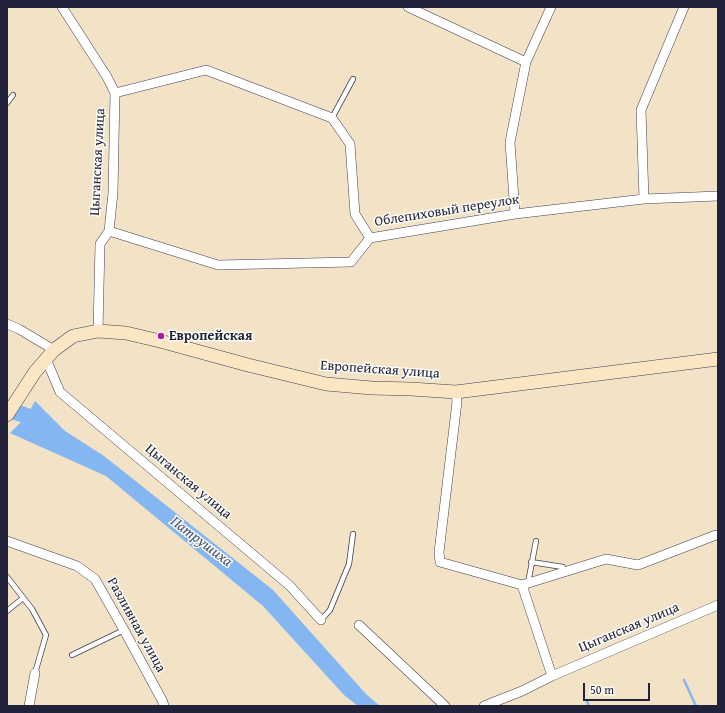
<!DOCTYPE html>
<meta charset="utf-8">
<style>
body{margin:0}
#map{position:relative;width:725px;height:713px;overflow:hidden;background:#f2e2c6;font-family:"Gentium Book Plus",serif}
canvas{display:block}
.frame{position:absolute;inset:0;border:8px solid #22223b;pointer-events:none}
.scale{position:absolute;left:583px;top:683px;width:67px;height:18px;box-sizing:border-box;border:2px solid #22223b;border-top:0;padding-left:5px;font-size:12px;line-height:14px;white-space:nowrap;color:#22223b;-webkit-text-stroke:3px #fdfcf7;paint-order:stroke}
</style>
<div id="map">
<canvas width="725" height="713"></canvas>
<div class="frame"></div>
<div class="scale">50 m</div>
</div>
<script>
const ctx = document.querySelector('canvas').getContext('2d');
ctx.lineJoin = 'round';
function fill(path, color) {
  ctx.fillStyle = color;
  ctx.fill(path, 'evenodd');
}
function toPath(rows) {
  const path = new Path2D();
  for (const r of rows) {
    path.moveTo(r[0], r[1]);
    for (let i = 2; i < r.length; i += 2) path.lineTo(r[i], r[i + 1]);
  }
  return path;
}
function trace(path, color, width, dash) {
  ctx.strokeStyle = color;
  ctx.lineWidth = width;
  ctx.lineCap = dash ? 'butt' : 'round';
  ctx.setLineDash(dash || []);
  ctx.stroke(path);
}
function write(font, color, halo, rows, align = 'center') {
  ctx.font = font + ' "Gentium Book Plus",serif';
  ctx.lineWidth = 3;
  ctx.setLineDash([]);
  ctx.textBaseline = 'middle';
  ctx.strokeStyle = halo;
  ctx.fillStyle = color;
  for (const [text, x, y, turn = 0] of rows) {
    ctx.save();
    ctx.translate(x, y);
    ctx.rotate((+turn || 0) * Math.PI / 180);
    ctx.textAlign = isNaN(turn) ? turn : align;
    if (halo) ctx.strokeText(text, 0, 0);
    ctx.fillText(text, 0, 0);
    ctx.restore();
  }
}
fill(toPath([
 [35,401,65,431,104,456,273,590,366,694,380,706,358,706,344,695,263,606,106,476,10,433,27,416]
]), '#84b6f1');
trace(toPath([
 [684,680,696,706],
 [587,701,589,706]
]), '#84b6f1', 2.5);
trace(toPath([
 [7,409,27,416,44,428]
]), '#84b6f1', 16);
const lane = toPath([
 [7,103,13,95],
 [332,118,353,79],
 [531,562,563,567,565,572],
 [7,577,32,609,46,635,35,673],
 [528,583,536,541],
 [7,611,23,598],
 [321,620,330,610,349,564,353,534],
 [72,655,124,630]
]);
const street = toPath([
 [62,7,107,77,115,93,113,193,109,231,100,244,98,331],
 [408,7,526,62],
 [115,93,206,70,332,118,350,144,355,214,370,238,515,214,644,199,718,196],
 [644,199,641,110,684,7],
 [515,214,510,142,526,62,551,7],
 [109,231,218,265,351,262,370,238],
 [7,324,19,329,54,350],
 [46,359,60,392,289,585,321,620],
 [456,392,457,402,439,552,440,562,522,585,552,676,718,605],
 [7,541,77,566,95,579,124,630,163,702,164,706],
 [522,585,606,559,638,565,716,535],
 [359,625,445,706],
 [29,706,35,673],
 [484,706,522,691,552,676]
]);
const secondary = toPath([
 [7,415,35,372,54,350,73,336,98,331,126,333,160,341,248,365,326,384,372,388,411,389,456,392,718,359]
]);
trace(lane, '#413f50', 6);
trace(street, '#413f50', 10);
trace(secondary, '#413f50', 14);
trace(lane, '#fff', 4.5);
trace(street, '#fff', 9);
trace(secondary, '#fbe6c4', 13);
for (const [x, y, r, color] of [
 [161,336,4,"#b5179e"]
]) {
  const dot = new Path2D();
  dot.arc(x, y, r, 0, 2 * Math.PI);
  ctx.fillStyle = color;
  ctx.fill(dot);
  trace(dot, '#fdfcf7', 1.5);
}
write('14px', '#22223b', '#fdfcf7', [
 ["Цыганская улица",98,162,-87],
 ["Облепиховый переулок",447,211,-9],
 ["Европейская улица",380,370,4],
 ["Цыганская улица",188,482,40],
 ["Разливная улица",136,625,61],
 ["Цыганская улица",629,628,-23]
]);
write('bold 14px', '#22223b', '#fdfcf7', [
 ["Европейская",169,336]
], 'left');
write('italic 15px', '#44567b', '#fdfcf7', [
 ["Патрушиха",201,542,37]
]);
</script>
